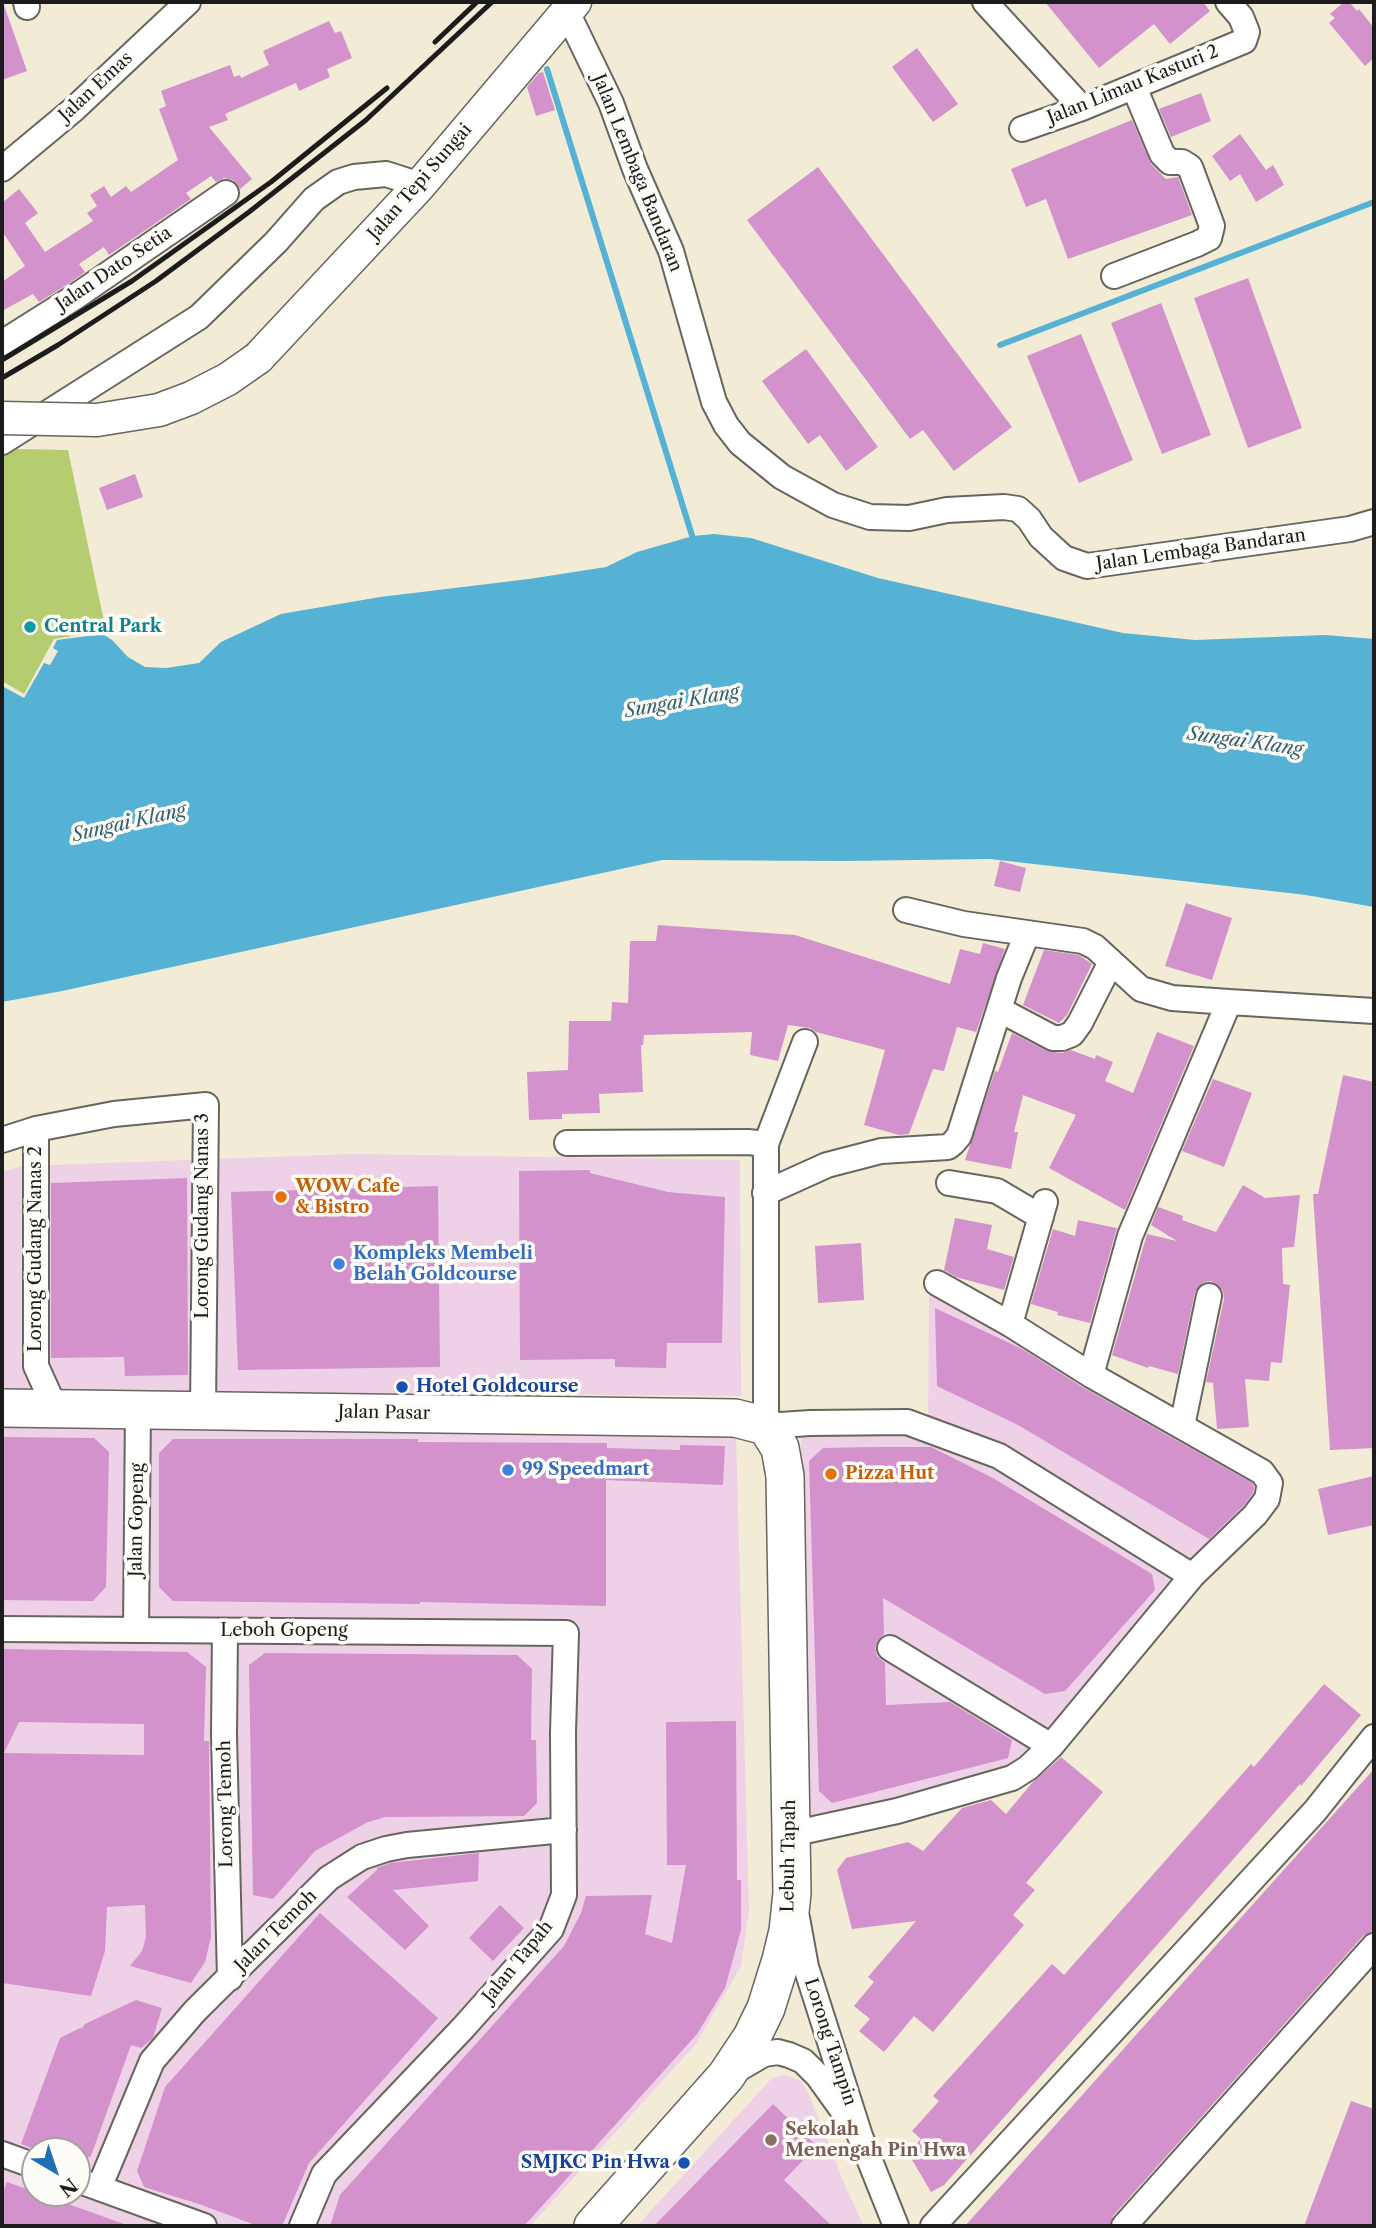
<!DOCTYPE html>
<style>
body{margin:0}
#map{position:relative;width:1376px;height:2228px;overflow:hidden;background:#f2ecd7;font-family:"Libre Caslon Text",serif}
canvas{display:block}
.frame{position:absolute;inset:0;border:4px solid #1c1c1c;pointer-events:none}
.north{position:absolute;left:21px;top:2137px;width:70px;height:70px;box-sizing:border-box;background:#fdfcf7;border:2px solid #a3a29f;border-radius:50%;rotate:141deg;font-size:19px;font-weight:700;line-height:28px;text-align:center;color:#1c1c1c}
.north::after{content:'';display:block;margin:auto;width:24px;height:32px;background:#1f6fb2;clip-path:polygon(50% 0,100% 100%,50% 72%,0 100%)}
</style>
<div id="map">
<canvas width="1376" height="2228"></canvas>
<div class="frame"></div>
<div class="north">N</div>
</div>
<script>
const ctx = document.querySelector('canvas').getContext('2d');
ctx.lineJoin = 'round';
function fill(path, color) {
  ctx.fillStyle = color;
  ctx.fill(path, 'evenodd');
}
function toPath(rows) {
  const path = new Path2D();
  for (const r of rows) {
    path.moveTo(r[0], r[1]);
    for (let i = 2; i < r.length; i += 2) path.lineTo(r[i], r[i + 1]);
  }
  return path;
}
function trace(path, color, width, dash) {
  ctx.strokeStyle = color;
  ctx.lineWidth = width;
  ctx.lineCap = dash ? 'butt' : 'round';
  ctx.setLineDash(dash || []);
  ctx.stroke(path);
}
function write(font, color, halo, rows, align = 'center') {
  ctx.font = font + ' "Libre Caslon Text",serif';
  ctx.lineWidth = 7;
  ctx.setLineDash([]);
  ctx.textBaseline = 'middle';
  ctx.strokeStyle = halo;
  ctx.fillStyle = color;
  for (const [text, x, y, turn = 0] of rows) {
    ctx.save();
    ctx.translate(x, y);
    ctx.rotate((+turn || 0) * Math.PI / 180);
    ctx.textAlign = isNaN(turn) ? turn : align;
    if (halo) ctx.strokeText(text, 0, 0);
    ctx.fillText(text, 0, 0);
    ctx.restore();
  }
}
fill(toPath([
 [353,1154,740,1160,741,1396,2,1390,2,1172,23,1166],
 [929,1288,1258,1478,1260,1495,1038,1749,1010,1772,805,1823,801,1434,909,1432,928,1437],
 [2,1426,736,1435,749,1911,741,1966,695,2045,530,2226,2,2226],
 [35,2151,77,2151,77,2193,35,2193],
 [786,2075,801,2081,808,2092,846,2188,864,2226,637,2226,772,2078]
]), '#eed0e7');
fill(toPath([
 [17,449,68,450,106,631,54,639,24,694,2,681,2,456]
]), '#b5cc71');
fill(toPath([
 [714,534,751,538,878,578,1123,633,1195,640,1325,635,1374,639,1374,907,1306,895,990,859,844,861,662,860,62,991,2,1002,2,686,24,698,44,663,50,665,58,651,53,648,57,640,103,634,112,640,128,657,145,667,166,668,199,663,221,642,281,614,380,597,529,579,606,567,637,552,693,536]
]), '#56b2d4');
trace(toPath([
 [547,69,694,542],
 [1000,345,1374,202]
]), '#56b2d4', 6);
fill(toPath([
 [1045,2,1203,2,1210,11,1170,44,1154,24,1099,68],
 [1344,2,1349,2,1357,11,1359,9,1374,28,1374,58,1365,66,1329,23,1335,18,1330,14],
 [4,5,27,71,2,80,2,6],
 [329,21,335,33,341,31,352,58,327,69,330,77,299,91,296,83,225,114,228,120,209,127,252,179,240,189,233,180,224,178,216,182,211,176,186,193,191,199,109,255,104,247,79,264,85,272,67,285,39,302,33,294,2,311,2,282,25,266,2,231,2,203,19,189,38,213,25,223,45,252,93,221,87,213,97,206,90,195,104,186,111,197,126,186,131,192,178,160,159,109,166,106,161,91,230,65,234,77,240,75,241,78,269,65,263,51],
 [917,48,958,104,933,122,892,67],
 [543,72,555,110,536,116,527,87,539,73],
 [1201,93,1211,121,1171,137,1159,109],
 [1132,120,1151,164,1166,179,1178,177,1192,215,1068,259,1046,199,1026,207,1011,169],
 [1240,134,1266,170,1273,165,1284,185,1256,202,1240,174,1230,181,1212,156],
 [818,167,1012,427,954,471,923,430,910,439,747,220],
 [1248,278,1302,428,1248,448,1194,298],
 [1161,303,1211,435,1162,454,1111,323],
 [1081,334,1133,460,1079,483,1027,356],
 [806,349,878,447,846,471,820,435,808,444,762,381],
 [135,474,143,497,107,510,99,488],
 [1000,861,1026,868,1020,892,994,886],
 [1186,903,1232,918,1212,980,1165,966],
 [658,925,795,935,950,984,960,949,980,954,983,943,1005,949,976,1032,957,1027,944,1071,933,1069,909,1134,899,1135,864,1125,885,1050,816,1032,810,1028,788,1025,778,1061,750,1055,752,1032,644,1035,643,1045,641,1045,643,1092,599,1094,600,1113,562,1114,562,1119,529,1120,527,1072,568,1070,569,1021,611,1021,612,1002,628,1003,630,941,656,941],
 [1044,950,1079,955,1092,964,1067,1015,1059,1023,1023,1005],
 [1157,1032,1194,1046,1125,1210,1049,1168,1076,1115,1023,1095,1014,1132,1018,1132,1011,1169,965,1160,995,1071,998,1072,1012,1033,1047,1051,1062,1053,1071,1050,1095,1059,1096,1055,1113,1062,1105,1081,1133,1093],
 [1343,1075,1374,1082,1374,1448,1330,1450,1313,1194,1318,1194],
 [1213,1079,1252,1093,1224,1167,1182,1151],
 [590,1170,590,1173,668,1192,725,1197,722,1343,667,1343,666,1368,615,1367,615,1359,520,1360,519,1171],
 [187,1178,188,1375,125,1376,124,1357,51,1358,51,1183],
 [1243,1185,1265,1198,1300,1195,1294,1247,1282,1248,1283,1284,1290,1285,1282,1363,1271,1362,1269,1381,1245,1379,1249,1427,1217,1429,1213,1383,1206,1382,1224,1299,1223,1291,1218,1285,1211,1281,1204,1282,1195,1292,1178,1374,1149,1366,1148,1368,1112,1355,1147,1234,1177,1241,1151,1225,1158,1207,1183,1216,1182,1220,1216,1232],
 [438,1186,440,1367,238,1370,231,1192],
 [955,1218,992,1225,987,1249,1014,1257,1004,1290,956,1277,944,1270],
 [1078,1220,1117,1228,1090,1323,1057,1315,1058,1312,1031,1304,1053,1229,1075,1236],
 [861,1243,864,1300,818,1303,815,1246],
 [935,1308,1022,1349,1084,1388,1252,1483,1254,1487,1253,1493,1244,1505,1209,1539,1018,1425,937,1386],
 [2,1437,94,1438,109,1452,106,1587,93,1601,2,1600],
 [173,1439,418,1439,418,1442,607,1443,607,1448,680,1450,680,1445,725,1446,723,1485,606,1480,606,1606,420,1602,420,1604,173,1601,159,1587,159,1453],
 [875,1447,931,1447,993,1478,1152,1574,1155,1590,1065,1691,1045,1694,883,1598,884,1634,878,1640,875,1648,877,1656,885,1663,886,1705,950,1702,1012,1740,1008,1758,832,1803,819,1791,809,1461,823,1448],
 [1374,1476,1374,1525,1328,1535,1318,1489],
 [2,1649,187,1652,206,1667,204,1741,209,1741,211,1937,205,1962,191,1983,130,1966,142,1951,146,1937,145,1905,107,1907,105,1951,91,1996,2,1983],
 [19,1722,144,1724,144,1755,4,1753],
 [265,1653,517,1655,532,1669,531,1740,536,1740,537,1803,524,1816,386,1817,368,1822,315,1851,273,1899,253,1895,249,1665],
 [1324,1684,1361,1715,1301,1786,1300,1784,944,2185,931,2192,908,2153,921,2139,912,2131,939,2101,933,2096,1052,1964,1064,1975,1251,1764,1254,1767],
 [736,1721,737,1880,741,1880,741,1930,725,1988,697,2034,524,2226,330,2226,340,2195,564,1946,581,1913,586,1896,652,1895,645,1934,672,1943,686,1865,667,1865,666,1722],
 [1061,1757,1103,1792,1026,1883,1035,1890,1013,1915,1024,1925,933,2032,914,2016,884,2052,859,2031,870,2019,854,2006,874,1982,868,1977,916,1921,852,1929,837,1870,846,1858,908,1842,923,1851,962,1808,991,1800,1006,1814,1032,1783],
 [1374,1769,1374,1932,1363,1936,1113,2216,1110,2226,965,2226],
 [479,1853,478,1881,393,1890,429,1926,405,1950,347,1897,377,1870,377,1868,390,1863],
 [500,1905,524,1928,493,1961,469,1938],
 [320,1913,438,2018,309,2163,283,2224,258,2226,199,2204,144,2187,137,2171,165,2087],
 [136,2000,162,2008,153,2038,141,2048,131,2045,91,2156,77,2163,77,2151,40,2151,21,2144,60,2038,82,2027,81,2030,85,2024],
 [1351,2101,1374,2109,1374,2226,1304,2226],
 [773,2104,817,2146,784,2180,832,2226,654,2226],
 [7,2182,124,2224,124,2226,2,2226,2,2189,4,2189]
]), '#d392cc');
const minor = toPath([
 [26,2,27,7],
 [985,2,1082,108],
 [567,12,611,103,635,169,671,251,714,402,726,425,740,443,782,477,833,505,870,517,909,518,947,510,1004,507,1018,509,1029,519,1041,537,1064,558,1087,566,1350,529,1374,522],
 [1022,129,1082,108,1244,41,1247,32,1241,17,1228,2],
 [2,169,73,110,188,2],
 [1114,276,1197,244,1209,238,1212,226,1190,167,1182,162,1170,162,1162,154,1134,87],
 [2,343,75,297,226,193],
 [2,442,199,317,276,242,314,199,338,182,354,177,386,174,420,185],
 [906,910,964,924,1083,941,1095,947,1141,989,1172,998,1229,1002],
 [1000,1010,1053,1038,1062,1038,1072,1034,1080,1023,1111,962],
 [805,1042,766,1144,766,1426,810,1423,907,1422,999,1456,1192,1576],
 [36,1129,36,1366,55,1408],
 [2,1140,36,1129,114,1114,206,1105,203,1410],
 [567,1143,748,1142,766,1144],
 [949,1183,997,1191,1041,1217],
 [765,1193,827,1165,881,1151,948,1147,953,1143,959,1136,1009,978,1027,934],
 [1010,1324,1045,1202],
 [1091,1375,1130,1236,1229,1002,1374,1011],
 [1182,1426,1209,1296],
 [2,1629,566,1633,563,1732,564,1895,551,1929,463,2028,324,2174,302,2226],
 [136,1630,138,1409],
 [225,1631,224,1735,230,1978],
 [890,1648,1051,1746],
 [791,1834,897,1811,1012,1778,1028,1768,1051,1746,1192,1576,1255,1515,1267,1499,1270,1483,1262,1472,1091,1375,1010,1324,937,1283],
 [797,1918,806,1967,860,2136,896,2226],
 [733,2072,764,2054,778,2052,789,2055,803,2061,818,2076,846,2115],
 [2,2154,35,2166],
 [77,2180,204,2226],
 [99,2188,152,2061,195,2011,329,1878,362,1857,386,1849,407,1845,564,1830],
 [933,2226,1315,1811,1374,1737],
 [1124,2226,1374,1946]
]);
const major = toPath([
 [258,358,420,185,575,2]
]);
const highway = toPath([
 [2,1408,735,1418,766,1426,780,1448,785,1476,792,1893,788,1931,781,1960,766,2008,752,2037,726,2076,593,2226]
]);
trace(minor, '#67655d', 28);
trace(major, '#67655d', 35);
trace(highway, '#67655d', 40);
trace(minor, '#fff', 24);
trace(major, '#fff', 32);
trace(highway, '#fff', 37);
trace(toPath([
 [435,42,477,2],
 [2,360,132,281,271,182,387,88],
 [2,378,58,345,156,281,249,212,366,120,492,2]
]), '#1c1c1c', 5);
const majorBridge = toPath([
 [2,418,97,420,159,410,191,398,228,379,258,358]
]);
trace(majorBridge, '#67655d', 35, []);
trace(majorBridge, '#fff', 32);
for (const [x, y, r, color] of [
 [30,627,7,"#0f9aa8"],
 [281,1197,7,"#e8710a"],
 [339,1264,7,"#3f7fe0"],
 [402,1387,7,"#1a4fb4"],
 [508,1470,7,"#3f7fe0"],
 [831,1474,7,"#e8710a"],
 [771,2140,7,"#8d6e63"],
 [684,2163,7,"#1a4fb4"]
]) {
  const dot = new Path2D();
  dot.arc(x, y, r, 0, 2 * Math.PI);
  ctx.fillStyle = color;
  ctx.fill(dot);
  trace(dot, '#fdfcf7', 2.5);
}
write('18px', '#1c1c1c', '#fdfcf7', [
 ["Jalan Limau Kasturi 2",1133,85,-22],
 ["Jalan Emas",96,87,-43],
 ["Jalan Lembaga Bandaran",637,173,68],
 ["Jalan Tepi Sungai",420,182,-49],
 ["Jalan Dato Setia",114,269,-34],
 ["Jalan Lembaga Bandaran",1201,550,-8],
 ["Lorong Gudang Nanas 3",203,1216,-90],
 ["Lorong Gudang Nanas 2",36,1249,-90],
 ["Jalan Pasar",384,1413,1],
 ["Jalan Gopeng",137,1520,-89],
 ["Leboh Gopeng",284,1631],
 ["Lorong Temoh",226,1804,-91],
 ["Lebuh Tapah",789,1856,-89],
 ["Jalan Temoh",276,1931,-45],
 ["Jalan Tapah",518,1962,-51],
 ["Lorong Tampin",830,2042,72]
]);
write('bold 18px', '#0d838f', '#fdfcf7', [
 ["Central Park",44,627]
], 'left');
write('bold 18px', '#c56008', '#fdfcf7', [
 ["WOW Cafe",295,1187],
 ["& Bistro",295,1208],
 ["Pizza Hut",845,1474]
], 'left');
write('bold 18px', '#366cbe', '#fdfcf7', [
 ["Kompleks Membeli",353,1254],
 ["Belah Goldcourse",353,1275],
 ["99 Speedmart",522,1470]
], 'left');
write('bold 18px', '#164399', '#fdfcf7', [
 ["Hotel Goldcourse",416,1387],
 ["SMJKC Pin Hwa",670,2163,"right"]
], 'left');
write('bold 18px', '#785e54', '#fdfcf7', [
 ["Sekolah",785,2130],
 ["Menengah Pin Hwa",785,2151]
], 'left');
write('italic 19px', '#36606f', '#fdfcf7', [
 ["Sungai Klang",682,702,-10],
 ["Sungai Klang",1245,742,8],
 ["Sungai Klang",129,823,-13]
]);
</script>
